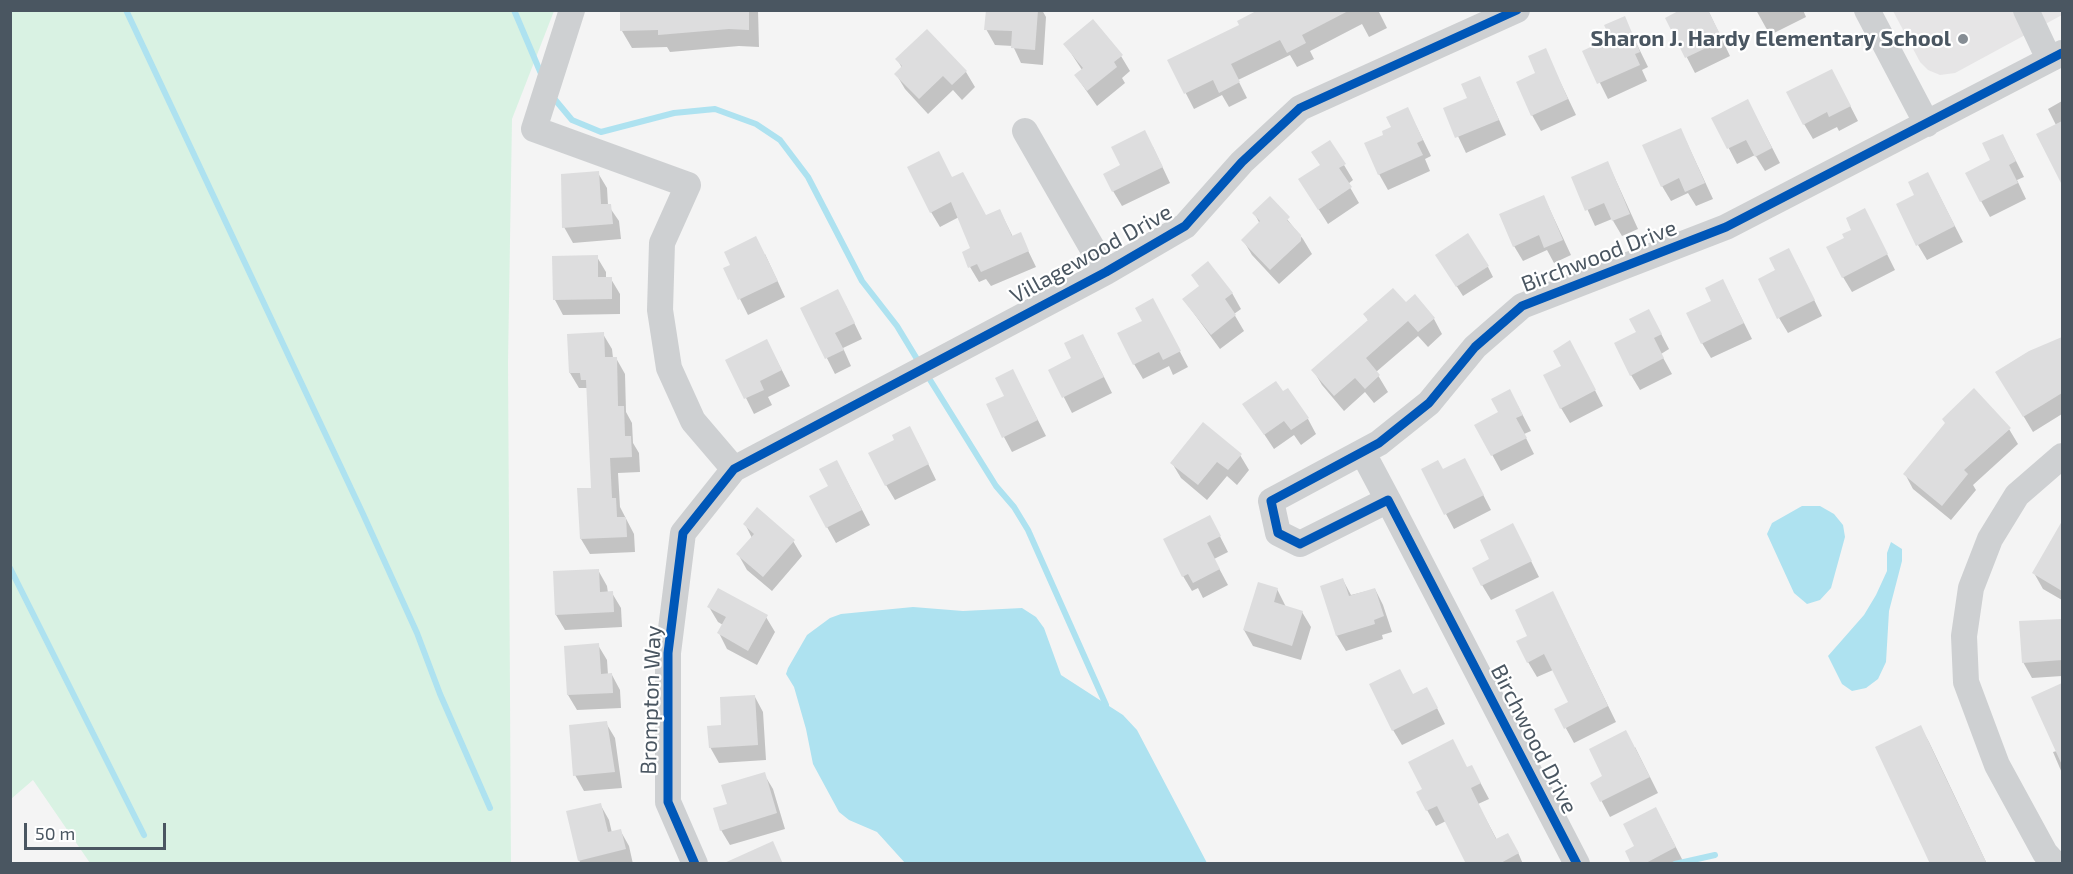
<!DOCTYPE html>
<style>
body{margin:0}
#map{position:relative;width:2073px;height:874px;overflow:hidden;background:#f4f4f4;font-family:"Exo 2",sans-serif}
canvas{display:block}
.frame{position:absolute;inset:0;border:12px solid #4a5661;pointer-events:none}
.scale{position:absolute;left:24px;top:823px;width:142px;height:27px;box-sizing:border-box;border:3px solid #4a5661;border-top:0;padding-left:8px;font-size:18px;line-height:21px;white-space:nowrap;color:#4a5661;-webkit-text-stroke:4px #fff;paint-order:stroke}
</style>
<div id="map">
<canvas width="2073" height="874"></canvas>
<div class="frame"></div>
<div class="scale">50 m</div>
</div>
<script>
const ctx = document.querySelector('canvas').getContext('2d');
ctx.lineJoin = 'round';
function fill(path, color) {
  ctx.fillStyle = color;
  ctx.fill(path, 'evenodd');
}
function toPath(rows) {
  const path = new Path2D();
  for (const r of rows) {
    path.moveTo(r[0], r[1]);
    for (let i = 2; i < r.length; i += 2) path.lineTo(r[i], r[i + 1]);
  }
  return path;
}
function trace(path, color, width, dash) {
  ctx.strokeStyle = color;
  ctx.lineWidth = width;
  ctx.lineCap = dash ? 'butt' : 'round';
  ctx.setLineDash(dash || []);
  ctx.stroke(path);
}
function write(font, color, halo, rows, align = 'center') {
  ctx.font = font + ' "Exo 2",sans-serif';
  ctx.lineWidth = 4.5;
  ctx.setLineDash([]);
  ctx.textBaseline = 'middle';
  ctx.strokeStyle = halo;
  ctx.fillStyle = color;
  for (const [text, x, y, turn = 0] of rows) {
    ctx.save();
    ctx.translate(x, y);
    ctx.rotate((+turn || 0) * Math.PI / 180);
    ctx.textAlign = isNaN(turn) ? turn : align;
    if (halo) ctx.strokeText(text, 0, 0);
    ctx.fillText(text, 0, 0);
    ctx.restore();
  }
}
fill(toPath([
 [2062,10,2062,15,1955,73,1940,75,1928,70,1920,62,1893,11]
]), '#e6e5e6');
fill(toPath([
 [11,10,554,11,512,119,508,362,511,863,90,863,33,780,11,799]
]), '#d9f2e3');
fill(toPath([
 [1802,506,1820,506,1834,514,1843,525,1845,537,1831,588,1820,600,1807,604,1794,593,1767,534,1772,523],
 [1891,542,1902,549,1902,561,1889,611,1886,662,1878,679,1866,688,1852,691,1842,684,1828,656,1864,615,1876,595,1887,571,1887,553],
 [913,607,963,611,1022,608,1036,617,1044,628,1061,675,1123,715,1137,730,1207,863,905,863,877,832,849,820,839,812,813,764,806,729,794,687,786,674,788,668,807,635,830,618,841,614]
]), '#aee2f0');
fill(toPath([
 [621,10,758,10,759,47,739,46,670,52,667,47,632,48,622,31],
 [987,10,1042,10,1046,17,1043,65,1021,63,1013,46,995,45,986,29],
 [1289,10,1378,10,1387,28,1369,37,1362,24,1310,51,1314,59,1297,67,1290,55,1238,80,1247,98,1229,107,1222,95,1194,109,1169,61],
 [1708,10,1730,56,1695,73,1667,19],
 [1756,10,1803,10,1806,17,1770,35],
 [1624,18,1648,67,1642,70,1647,81,1608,99,1584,51,1612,39],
 [1065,44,1121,56,1130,71,1122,78,1125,83,1097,106,1076,76,1082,70],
 [1545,50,1576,115,1541,131,1532,115,1537,74],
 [897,59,966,72,975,87,962,100,953,90,928,114,905,89,896,74,902,68],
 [1480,78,1506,135,1466,153,1445,109,1469,98],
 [1840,86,1858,121,1839,131,1837,127,1813,139,1804,124],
 [1748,101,1780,163,1765,171,1755,155,1737,164,1713,118],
 [2062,101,2062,180,2055,167,2056,125,2048,109],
 [1408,109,1431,156,1425,159,1430,171,1388,190,1379,174,1393,128],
 [1681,130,1713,199,1696,206,1688,193,1671,201,1662,186],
 [1153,147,1170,183,1122,206,1113,191],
 [2011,151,2024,177,2017,180,2026,199,1990,217,1981,201],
 [1608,163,1638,229,1622,236,1612,219,1595,226,1573,178],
 [1344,165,1353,180,1348,184,1359,203,1328,224,1300,180],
 [598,173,607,188,608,205,619,221,621,239,573,243,564,227],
 [952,179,986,217,1000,211,1013,237,1020,234,1036,267,991,286,986,279,979,282,970,267,972,249,959,217,940,227,931,212],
 [1936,189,1963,242,1927,260,1918,245],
 [1544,197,1571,255,1554,263,1547,250,1523,261,1514,246],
 [1270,198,1303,239,1312,254,1279,284,1252,255,1243,240,1260,224,1254,213],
 [1873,226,1895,270,1852,292,1843,277],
 [765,254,785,297,748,315,725,269],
 [597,257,606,272,606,279,611,279,620,294,620,314,563,315,555,300],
 [1443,265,1488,267,1493,277,1463,296],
 [1797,265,1822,316,1788,333,1779,318],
 [1193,275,1232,293,1241,309,1234,314,1244,331,1220,349,1184,300,1200,287],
 [1723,281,1752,339,1711,358,1702,343,1713,301],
 [1406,304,1434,319,1442,334,1428,347,1418,336,1376,372,1388,392,1374,403,1365,392,1344,411,1322,385,1313,370,1369,322,1365,315],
 [846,306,862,339,843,348,851,366,835,374,802,309],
 [1161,316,1188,367,1173,375,1169,366,1143,379,1134,364],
 [1657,326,1669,349,1661,354,1672,374,1640,390,1631,375,1638,333],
 [603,334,612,349,613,358,616,358,625,374,626,412,632,423,633,443,639,453,640,472,618,473,620,507,634,534,635,552,590,554,581,539,592,489,587,388,579,388,570,373],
 [2062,338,2062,414,2033,432,2006,387,2030,352],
 [767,341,790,386,768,397,772,405,754,414,727,360],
 [1091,351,1112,393,1072,413,1050,370],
 [1578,357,1603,406,1570,423,1561,408],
 [1013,371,1046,436,1012,452,1004,437,1006,396],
 [1244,404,1308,419,1316,434,1301,445,1294,435,1274,449],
 [1518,406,1531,431,1524,434,1534,454,1501,471,1476,425],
 [2009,429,2018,444,1973,485,1976,490,1951,520,1913,489,1905,474],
 [918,443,936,480,895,500,886,485],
 [1240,455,1249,470,1237,485,1227,476,1207,500,1181,478,1172,463],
 [1473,475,1491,510,1454,529,1446,514],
 [845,477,870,525,836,543,827,527,830,487],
 [1210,517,1228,552,1214,559,1228,585,1203,598,1198,588,1192,591,1183,576],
 [745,524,793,541,802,556,772,591,747,570,738,554,752,538],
 [2054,539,2062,544,2062,600,2043,589,2034,573],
 [1521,541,1539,577,1491,600,1482,585],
 [598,570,607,586,608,593,612,593,621,608,622,627,565,630,556,615],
 [1343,580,1351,595,1375,589,1383,605,1392,632,1382,635,1383,639,1346,651,1337,636,1322,587],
 [1277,589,1286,607,1302,612,1311,627,1301,660,1253,646,1244,630],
 [709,607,766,617,775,632,757,665,727,649,719,633,723,625,718,622],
 [1561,609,1616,722,1574,743,1556,710,1570,703,1553,670,1537,677,1528,662],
 [2062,620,2062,676,2032,678,2023,662,2021,623],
 [598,645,607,660,608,675,612,675,620,690,621,708,577,710,568,695,565,647],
 [2062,685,2062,773,2053,752,2057,751,2033,698],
 [1413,695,1435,704,1445,724,1402,745,1393,730],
 [755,697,763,712,766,760,719,763,710,747,723,727],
 [606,723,615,738,622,788,584,791,575,775],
 [1920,726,1929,742,1987,864,1932,864],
 [1635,747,1658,793,1610,817,1592,783,1604,777],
 [1468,769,1480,782,1489,799,1478,804,1497,840,1517,850,1523,864,1467,864,1446,821,1436,826,1427,810],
 [764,774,773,789,785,829,730,845,721,830,729,805],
 [600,804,609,820,612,833,620,830,629,846,633,864,581,864,579,860],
 [1664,824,1684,863,1633,864,1636,846]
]), '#0003');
trace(toPath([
 [126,10,363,514,417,633,440,694,490,808],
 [514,10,542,76],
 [552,96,572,120,601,132,674,113,715,109,756,124,780,140,808,177,862,281,897,326,920,364],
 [927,375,996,486,1014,507,1028,530,1106,705],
 [10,568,144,835],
 [1675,864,1715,855]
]), '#aee2f0', 6);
fill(toPath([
 [620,10,749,10,749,30,729,29,658,35,658,30,620,31],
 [986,10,1038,10,1035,50,1011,48,1012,31,984,30],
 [1258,10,1350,10,1302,35,1306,43,1287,53,1280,40,1231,64,1240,82,1219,93,1213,80,1184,94,1167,60,1239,25,1237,21],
 [1680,10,1708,10,1723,40,1685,58,1665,18],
 [1625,16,1640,52,1635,54,1640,65,1597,84,1582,51,1610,38,1604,25],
 [1093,19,1123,55,1114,62,1117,67,1087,91,1074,75,1083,68,1063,44],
 [927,29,967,71,952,85,943,76,919,99,894,74,902,66,895,59],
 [1546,48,1568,99,1531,116,1516,82,1535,73,1528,56],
 [1832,69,1851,106,1829,117,1827,112,1803,125,1786,92],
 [1480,76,1499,120,1455,138,1443,108,1467,98,1461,84],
 [1748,99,1772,148,1755,157,1746,140,1727,149,1711,118],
 [1408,107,1423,140,1417,143,1423,155,1378,175,1364,143,1383,135,1382,131,1391,127,1386,117],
 [2062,121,2062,185,2036,134],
 [1681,128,1705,183,1685,192,1679,178,1661,187,1642,145],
 [1145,130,1163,167,1112,192,1103,174,1120,165,1111,147],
 [2003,134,2016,161,2009,165,2018,183,1980,202,1965,173,1990,160,1982,143],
 [1330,140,1346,164,1339,168,1352,187,1318,210,1298,179,1320,165,1311,152],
 [939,151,952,177,963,172,986,215,1000,209,1012,236,1021,232,1029,251,981,272,977,264,968,268,962,252,970,248,951,202,930,213,907,167],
 [1608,161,1630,214,1612,221,1604,203,1585,211,1571,177],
 [599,171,601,204,611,204,613,224,562,228,561,174],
 [1928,172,1955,226,1916,246,1896,204,1914,195,1908,182],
 [1544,195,1563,240,1544,248,1539,235,1513,247,1499,214],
 [1270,196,1290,217,1287,220,1301,235,1301,241,1270,270,1241,240,1260,221,1252,213],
 [1865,208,1888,254,1842,278,1826,247,1844,238,1842,234,1851,230,1846,218],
 [1468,233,1489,266,1456,287,1435,255],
 [756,236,778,281,738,300,723,268,730,265,724,252],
 [1789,248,1815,300,1777,319,1758,279,1775,270,1769,258],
 [598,255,598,277,612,277,612,299,553,300,552,256],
 [1208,261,1233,293,1225,299,1236,315,1211,335,1182,299,1199,286,1191,275],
 [1723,279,1744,323,1701,344,1686,313,1711,301,1705,288],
 [1393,288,1406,302,1415,294,1435,318,1418,332,1408,321,1366,358,1380,375,1365,389,1355,378,1334,396,1311,370,1368,320,1363,314],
 [838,289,855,323,835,333,844,350,825,359,800,308],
 [1153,298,1181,351,1163,360,1159,352,1133,365,1117,333,1142,321,1135,308],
 [1649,309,1662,334,1654,338,1664,358,1630,376,1614,343,1636,332,1629,319],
 [604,332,605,357,617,357,618,406,624,406,625,436,631,436,632,457,610,458,612,498,616,498,617,517,626,517,627,537,580,539,577,488,591,488,586,380,581,380,580,373,569,373,567,334],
 [1083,334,1104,377,1062,398,1048,370,1071,358,1064,343],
 [2062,337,2062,393,2023,417,1995,372,2029,351],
 [767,339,782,370,760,381,764,390,744,399,725,360],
 [1570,340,1596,390,1560,409,1543,375,1561,366,1553,351],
 [1013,369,1038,420,1002,438,986,404,1004,396,995,378],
 [1276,381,1283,391,1288,388,1309,418,1291,430,1284,421,1264,435,1242,404],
 [1974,388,2011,428,1964,470,1968,474,1942,506,1903,474,1945,423,1942,419],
 [1510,389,1523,415,1516,418,1527,438,1491,456,1474,425,1498,412,1491,399],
 [1203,422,1242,454,1228,470,1217,462,1198,485,1170,463],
 [910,426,929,464,885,486,868,453,894,440,892,435],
 [1465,458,1484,495,1444,515,1421,469,1438,460,1443,469],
 [837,460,862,510,826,528,809,496,828,486,819,469],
 [757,507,795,540,763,577,736,554,754,534,743,524],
 [1210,515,1221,536,1207,543,1220,569,1193,583,1188,574,1182,577,1163,539],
 [2062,521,2062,591,2032,573],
 [1513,523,1532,561,1481,586,1472,568,1489,559,1480,540],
 [599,569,600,592,613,591,614,612,555,615,553,571],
 [1343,578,1349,596,1375,588,1384,616,1374,620,1375,624,1336,636,1320,586],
 [1258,582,1278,588,1274,602,1303,611,1292,646,1243,630],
 [718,588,768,615,748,651,717,633,726,617,707,607],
 [1553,591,1608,706,1564,729,1554,709,1568,702,1544,654,1527,663,1516,641,1527,636,1515,610],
 [2062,619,2062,660,2022,663,2019,621],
 [599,643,601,674,612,673,613,693,567,695,564,646],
 [1400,669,1413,694,1427,687,1438,708,1392,731,1369,684],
 [2062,683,2062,765,2031,697],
 [755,695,758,745,709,748,707,726,721,725,720,697],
 [607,721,615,772,573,776,569,725],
 [1921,725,1939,764,1987,864,1930,864,1925,853,1875,747],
 [1626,730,1650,777,1600,802,1590,783,1602,776,1589,749],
 [1453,739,1467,767,1472,765,1481,783,1471,788,1496,839,1508,833,1519,853,1499,864,1466,864,1437,806,1426,811,1416,792,1422,789,1408,762],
 [765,772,777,813,720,831,713,808,727,804,721,785],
 [601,803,608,832,621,829,626,849,578,861,566,811],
 [1656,807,1676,847,1644,864,1631,864,1625,851,1634,846,1623,824],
 [773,841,783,864,722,864]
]), '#ddddde');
trace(toPath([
 [572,10,534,129,688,185,662,243,660,310,669,368,693,421,734,469],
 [1867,10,1927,124],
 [2026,10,2049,59],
 [1025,131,1106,272],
 [1363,453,1388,500],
 [695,864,668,802,668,653,683,533,734,469,1106,272,1185,226,1242,162,1300,108,1517,10],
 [1577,864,1388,500,1300,544,1278,533,1271,501,1379,443,1429,403,1475,347,1522,306,1726,227,2062,53],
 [2055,864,2045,853,1997,765,1966,682,1964,636,1971,588,1990,539,2017,495,2062,456]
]), '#ced0d2', 26);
trace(toPath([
 [695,864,668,802,668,653,683,533,734,469,1106,272,1185,226,1242,162,1300,108,1517,10],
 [1577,864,1388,500,1300,544,1278,533,1271,501,1379,443,1429,403,1475,347,1522,306,1726,227,2062,53]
]), '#0057b8', 9);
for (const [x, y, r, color] of [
 [1963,39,6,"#868d94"]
]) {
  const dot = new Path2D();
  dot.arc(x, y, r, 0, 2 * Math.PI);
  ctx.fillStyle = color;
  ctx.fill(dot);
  trace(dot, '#fff', 2);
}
write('bold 22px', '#4a5661', '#fff', [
 ["Sharon J. Hardy Elementary School",1951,39]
], 'right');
write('22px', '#4a5661', '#fff', [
 ["Villagewood Drive",1091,254,-29],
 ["Birchwood Drive",1599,256,-21],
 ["Brompton Way",651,700,-88],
 ["Birchwood Drive",1534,739,63]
]);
</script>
